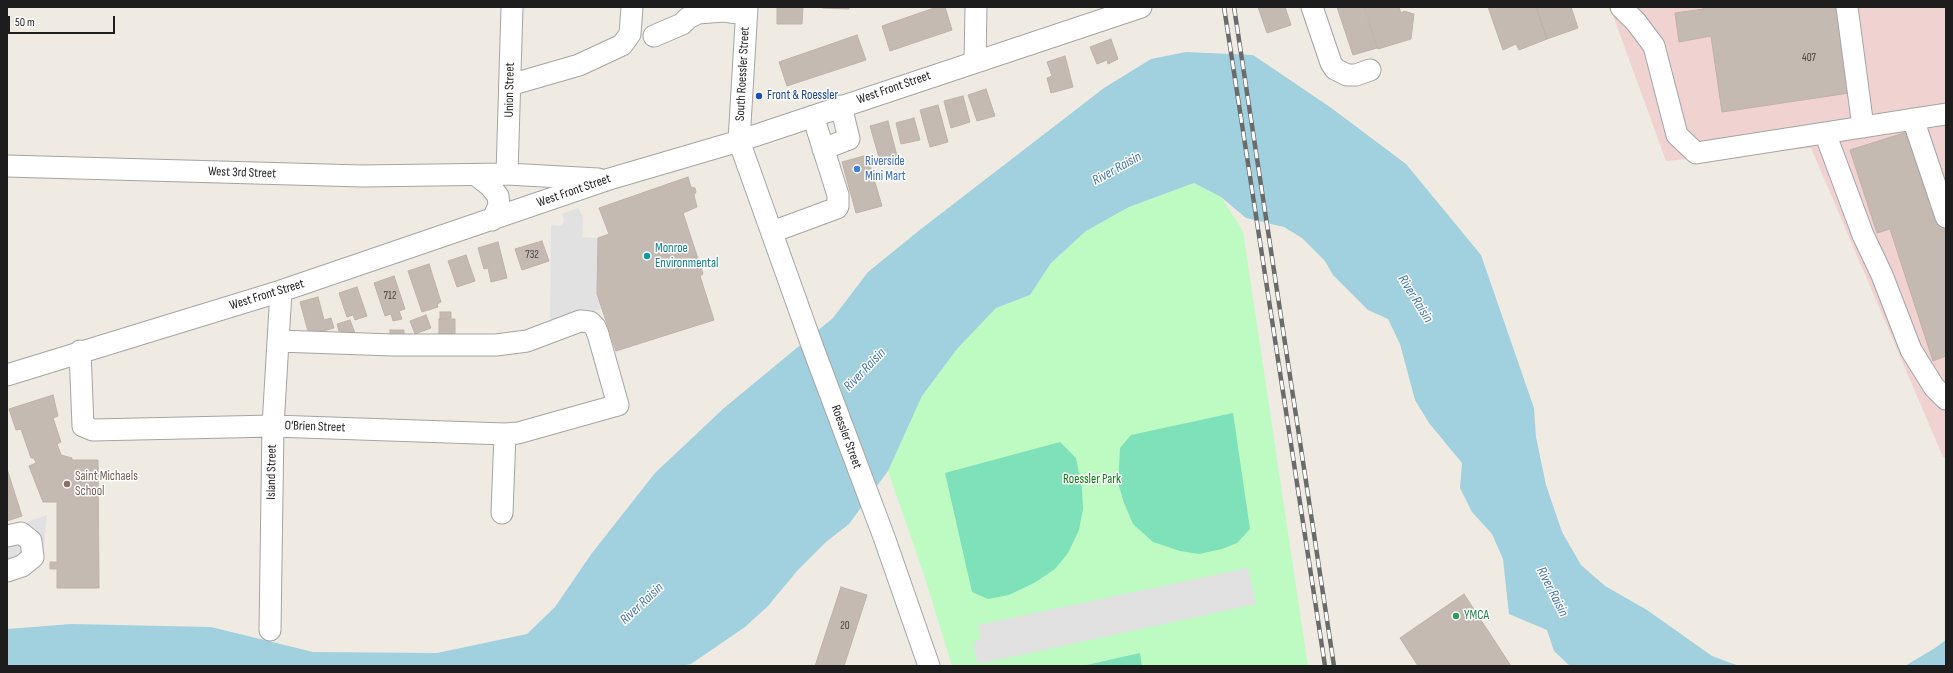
<!DOCTYPE html>
<style>
body{margin:0}
#map{position:relative;width:1953px;height:673px;overflow:hidden;background:#efebe3;font-family:"Sofia Sans Condensed",sans-serif}
canvas{display:block}
.frame{position:absolute;inset:0;border:8px solid #1d1d1d;pointer-events:none}
.scale{position:absolute;left:8px;top:16px;width:107px;height:18px;box-sizing:border-box;border:2px solid #1d1d1d;border-top:0;padding-left:5px;font-size:12px;line-height:14px;white-space:nowrap;color:#1d1d1d;-webkit-text-stroke:3px #fff;paint-order:stroke}
</style>
<div id="map">
<canvas width="1953" height="673"></canvas>
<div class="frame"></div>
<div class="scale">50 m</div>
</div>
<script>
const ctx = document.querySelector('canvas').getContext('2d');
ctx.lineJoin = 'round';
function fill(path, color) {
  ctx.fillStyle = color;
  ctx.fill(path, 'evenodd');
}
function toPath(rows) {
  const path = new Path2D();
  for (const r of rows) {
    path.moveTo(r[0], r[1]);
    for (let i = 2; i < r.length; i += 2) path.lineTo(r[i], r[i + 1]);
  }
  return path;
}
function trace(path, color, width, dash) {
  ctx.strokeStyle = color;
  ctx.lineWidth = width;
  ctx.lineCap = dash ? 'butt' : 'round';
  ctx.setLineDash(dash || []);
  ctx.stroke(path);
}
function write(font, color, halo, rows, align = 'center') {
  ctx.font = font + ' "Sofia Sans Condensed",sans-serif';
  ctx.lineWidth = 3;
  ctx.setLineDash([]);
  ctx.textBaseline = 'middle';
  ctx.strokeStyle = halo;
  ctx.fillStyle = color;
  for (const [text, x, y, turn = 0] of rows) {
    ctx.save();
    ctx.translate(x, y);
    ctx.rotate((+turn || 0) * Math.PI / 180);
    ctx.textAlign = isNaN(turn) ? turn : align;
    if (halo) ctx.strokeText(text, 0, 0);
    ctx.fillText(text, 0, 0);
    ctx.restore();
  }
}
fill(toPath([
 [1610,7,1946,7,1946,457,1943,457,1811,148,1666,161]
]), '#f0d2d1');
fill(toPath([
 [1194,183,1221,197,1243,231,1308,666,952,666,924,575,888,471,922,396,957,349,996,308,1030,295,1051,263,1086,231,1129,207]
]), '#befbc2');
fill(toPath([
 [1233,413,1250,529,1237,543,1222,549,1199,554,1180,551,1153,542,1133,524,1124,503,1118,483,1120,448,1131,435],
 [1060,442,1076,458,1082,489,1083,509,1079,530,1068,553,1055,569,1034,583,1009,595,988,599,972,592,945,473],
 [1140,653,1142,666,1082,666]
]), '#7ee1ba');
fill(toPath([
 [578,208,583,217,582,237,598,238,597,294,601,309,550,325,551,225,560,226,563,224,564,220,562,214],
 [47,515,42,565,7,583,7,529],
 [1248,568,1256,604,979,664,976,658,973,643,981,639,978,625]
]), '#e1e1e1');
fill(toPath([
 [1186,52,1253,55,1330,107,1406,164,1481,255,1534,408,1536,437,1546,485,1562,532,1581,565,1605,586,1647,610,1712,656,1739,666,1570,666,1554,651,1547,630,1509,614,1503,559,1492,534,1472,512,1460,488,1462,463,1429,423,1415,400,1400,344,1388,319,1368,310,1333,275,1325,261,1302,238,1284,227,1246,218,1221,197,1194,183,1129,207,1086,231,1051,263,1030,295,996,308,957,349,922,396,888,471,849,524,826,542,797,571,768,606,745,627,691,664,681,666,7,666,7,629,71,624,211,627,313,652,437,653,527,634,555,607,592,553,655,473,724,408,833,318,868,272,921,229,1104,88,1151,59],
 [1946,640,1946,666,1905,666,1935,648]
]), '#a1d0de');
const building = toPath([
 [777,7,803,7,802,24,777,24,777,7],
 [822,7,849,7,849,9,822,8,822,7],
 [937,7,945,7,952,30,890,51,882,26,937,7],
 [1258,7,1285,7,1291,25,1267,33,1258,7],
 [1337,7,1364,7,1377,48,1353,55,1337,7],
 [1365,7,1399,7,1401,13,1404,11,1414,14,1411,39,1378,49,1365,7],
 [1488,7,1536,7,1547,39,1519,50,1516,44,1503,50,1488,7],
 [1536,7,1571,7,1578,28,1547,39,1536,7],
 [1704,7,1842,7,1856,92,1722,112,1711,36,1679,42,1675,13,1704,9,1704,7],
 [857,35,866,60,787,86,779,62,857,35],
 [1111,39,1118,59,1108,64,1107,60,1097,64,1090,47,1111,39],
 [1065,56,1073,87,1051,93,1047,78,1052,76,1047,62,1065,56],
 [986,89,995,116,977,121,968,95,986,89],
 [963,96,970,122,951,128,944,101,963,96],
 [938,105,948,142,930,147,920,110,938,105],
 [914,118,920,140,901,144,896,123,914,118],
 [888,121,897,156,880,161,870,126,888,121],
 [1907,132,1913,135,1946,235,1946,356,1933,361,1890,229,1877,233,1850,150,1907,132],
 [867,155,882,206,856,213,842,162,867,155],
 [688,177,691,187,695,188,696,192,694,195,697,207,683,213,703,274,700,276,714,320,616,351,597,294,598,238,609,234,599,208,688,177],
 [542,241,549,261,522,270,515,249,542,241],
 [498,242,507,278,491,282,488,268,484,269,478,248,498,242],
 [466,255,475,281,457,287,448,261,466,255],
 [429,264,441,302,437,304,438,307,422,312,408,271,429,264],
 [394,276,405,309,399,311,402,319,393,321,391,314,385,316,374,283,394,276],
 [357,287,367,316,355,320,353,315,347,317,339,293,357,287],
 [318,297,324,320,331,318,334,328,309,335,300,302,318,297],
 [440,312,451,312,451,318,440,319,440,312],
 [426,315,431,328,415,334,410,321,426,315],
 [439,319,455,319,455,334,439,334,439,319],
 [350,320,355,333,341,338,337,324,350,320],
 [390,330,404,330,404,339,390,338,390,330],
 [53,395,58,416,53,418,61,442,57,444,61,455,72,458,72,460,98,460,99,588,57,588,57,569,50,569,50,562,57,562,57,502,43,502,29,466,36,463,34,458,31,458,21,429,16,430,9,409,53,395],
 [7,469,22,516,7,521,7,469],
 [841,587,867,595,844,666,815,666,841,587],
 [1464,594,1511,666,1418,666,1400,638,1464,594]
]);
fill(building, '#c4bab2');
trace(building, '#c1b1a5', 1);
const minor = toPath([
 [747,7,739,141,813,348,884,537,929,666],
 [1312,7,1331,63,1335,69,1347,75,1356,75,1370,70],
 [1621,7,1636,22,1654,46,1677,135,1696,153,1946,114],
 [1847,7,1863,127],
 [654,36,682,24,688,18,698,13,723,11,746,14],
 [975,61,976,7],
 [510,85,579,65,622,45,630,34,632,7],
 [1913,119,1946,217],
 [1825,133,1863,235,1882,275,1911,350,1934,387,1946,399],
 [823,149,849,139,841,106],
 [7,166,362,176,507,174,598,179],
 [507,174,512,7],
 [476,175,490,186,498,196,499,206,492,220],
 [772,232,837,208,838,206,838,195,813,116],
 [80,351,83,426,93,430,273,426,505,434,518,433,618,405,598,334,595,327,590,322,580,321,527,341,496,345,393,345,278,341],
 [7,375,281,291,606,180,739,141,1141,7],
 [502,513,505,434],
 [7,536,21,533,31,541,33,557,22,566,7,571],
 [270,630,273,426,281,291]
]);
trace(minor, '#a4a4a4', 23);
trace(minor, '#fff', 21);
const rail = toPath([
 [1224,7,1325,666],
 [1234,7,1334,666]
]);
trace(rail, '#6b6b6b', 4.5);
trace(rail, '#fff', 3, [9]);
for (const [x, y, r, color] of [
 [759,96,4,"#1a4fb4"],
 [857,169,4,"#3f7fe0"],
 [647,256,4,"#0f9aa8"],
 [67,484,4,"#8d6e63"],
 [1456,616,4,"#2e9e5b"]
]) {
  const dot = new Path2D();
  dot.arc(x, y, r, 0, 2 * Math.PI);
  ctx.fillStyle = color;
  ctx.fill(dot);
  trace(dot, '#fff', 1.5);
}
write('11px', '#474442', null, [
 ["407",1809,58],
 ["732",532,255],
 ["712",390,296],
 ["20",845,626]
]);
write('13px', '#1d1d1d', '#fff', [
 ["South Roessler Street",743,74,-87],
 ["West Front Street",894,88,-19],
 ["Union Street",510,90,-89],
 ["West 3rd Street",242,173,2],
 ["West Front Street",574,191,-19],
 ["West Front Street",267,295,-17],
 ["O'Brien Street",315,427,2],
 ["Roessler Street",846,437,70],
 ["Island Street",272,472,-89]
]);
write('13px', '#164399', '#fff', [
 ["Front & Roessler",767,96]
], 'left');
write('13px', '#366cbe', '#fff', [
 ["Riverside",865,162],
 ["Mini Mart",865,177]
], 'left');
write('13px', '#0d838f', '#fff', [
 ["Monroe",655,249],
 ["Environmental",655,264]
], 'left');
write('13px', '#785e54', '#fff', [
 ["Saint Michaels",75,477],
 ["School",75,492]
], 'left');
write('13px', '#087e12', '#fff', [
 ["Roessler Park",1092,480]
]);
write('13px', '#27864d', '#fff', [
 ["YMCA",1464,616]
], 'left');
write('italic 14px', '#4476a8', '#fff', [
 ["River Raisin",1117,169,-29],
 ["River Raisin",1415,299,58],
 ["River Raisin",865,370,-46],
 ["River Raisin",1552,592,63],
 ["River Raisin",642,604,-43]
]);
</script>
